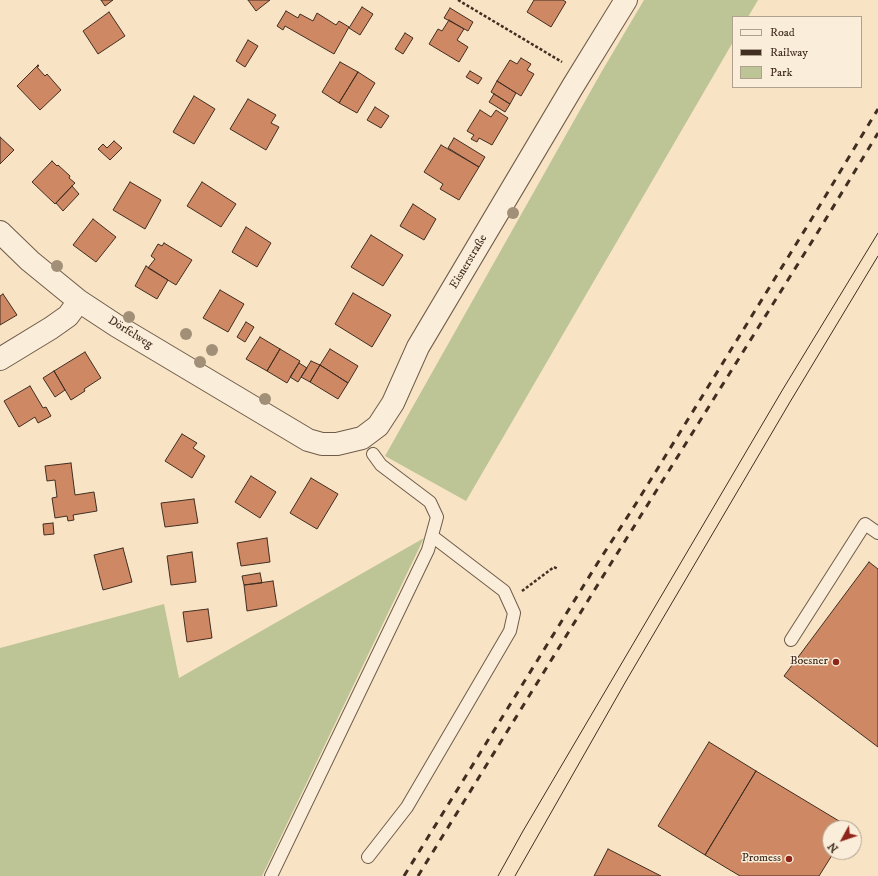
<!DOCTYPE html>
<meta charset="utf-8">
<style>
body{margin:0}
#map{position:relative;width:878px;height:876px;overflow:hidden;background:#f8e4c5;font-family:"IM FELL DW Pica",serif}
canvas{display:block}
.legend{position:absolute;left:732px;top:16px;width:130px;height:72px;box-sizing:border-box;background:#faedd9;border:1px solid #b0a18f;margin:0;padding:5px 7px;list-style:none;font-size:12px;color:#412e21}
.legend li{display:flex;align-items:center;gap:8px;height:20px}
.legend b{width:20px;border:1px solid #b0a18f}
.north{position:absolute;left:822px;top:820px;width:40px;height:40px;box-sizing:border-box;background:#faedd9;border:1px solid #b0a18f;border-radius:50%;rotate:230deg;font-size:11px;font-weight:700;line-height:16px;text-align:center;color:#412e21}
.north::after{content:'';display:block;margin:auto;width:14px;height:18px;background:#8f2418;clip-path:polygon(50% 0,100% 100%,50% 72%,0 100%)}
</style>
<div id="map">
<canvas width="878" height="876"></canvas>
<ul class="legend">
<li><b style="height:5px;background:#faedd9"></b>Road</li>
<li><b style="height:5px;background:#412e21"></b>Railway</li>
<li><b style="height:11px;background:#bdc495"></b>Park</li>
</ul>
<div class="north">N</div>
</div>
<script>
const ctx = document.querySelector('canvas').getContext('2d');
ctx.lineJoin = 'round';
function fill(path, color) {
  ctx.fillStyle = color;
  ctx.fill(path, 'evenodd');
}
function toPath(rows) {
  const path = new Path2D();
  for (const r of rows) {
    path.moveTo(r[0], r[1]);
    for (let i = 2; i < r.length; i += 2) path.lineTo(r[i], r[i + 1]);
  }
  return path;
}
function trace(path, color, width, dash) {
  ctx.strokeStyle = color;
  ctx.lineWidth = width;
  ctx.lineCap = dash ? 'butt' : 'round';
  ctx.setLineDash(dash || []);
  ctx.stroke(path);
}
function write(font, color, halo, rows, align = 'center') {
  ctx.font = font + ' "IM FELL DW Pica",serif';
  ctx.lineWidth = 3;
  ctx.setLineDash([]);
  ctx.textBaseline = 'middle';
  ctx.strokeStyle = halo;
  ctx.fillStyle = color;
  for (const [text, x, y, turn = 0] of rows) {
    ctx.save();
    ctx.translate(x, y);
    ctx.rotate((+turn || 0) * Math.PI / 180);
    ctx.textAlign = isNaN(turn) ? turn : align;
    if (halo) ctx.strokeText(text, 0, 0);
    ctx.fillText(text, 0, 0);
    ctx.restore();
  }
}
fill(toPath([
 [644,0,758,0,748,17,733,17,733,42,466,501,385,456,602,71],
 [424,538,262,876,0,876,0,648,164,604,179,678]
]), '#bdc495');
const building = toPath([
 [101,0,113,0,105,6,101,0],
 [248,0,270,0,256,11,248,0],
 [534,0,563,0,566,2,551,27,527,12,534,0],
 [362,7,373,14,360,35,349,28,362,7],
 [450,8,473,22,468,31,444,18,450,8],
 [286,11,298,18,300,14,313,21,317,13,336,25,339,21,349,27,334,54,285,26,283,30,277,26,286,11],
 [109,12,125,36,98,54,83,31,109,12],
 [449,20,464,29,457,40,468,47,459,62,429,44,438,29,442,31,449,20],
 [405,33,413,38,403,54,395,49,405,33],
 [248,40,258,46,245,67,236,61,248,40],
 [521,58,531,64,527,70,534,74,521,96,497,81,510,60,517,64,521,58],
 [340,62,358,72,339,103,322,92,340,62],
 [38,65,39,66,37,67,45,76,47,74,61,90,40,110,17,86,38,65],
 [470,71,482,78,478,84,466,77,470,71],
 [358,72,375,83,357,113,339,103,358,72],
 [497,81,516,93,510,104,491,92,497,81],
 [494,94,510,104,505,112,489,102,494,94],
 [194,96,215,109,194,144,173,132,194,96],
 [248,99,276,115,271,123,279,127,266,150,230,129,248,99],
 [375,107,389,116,381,128,367,120,375,107],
 [480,110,491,117,496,110,508,118,492,145,479,138,477,142,471,139,474,135,467,131,480,110],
 [0,137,14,150,0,164,0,137],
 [454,138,485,157,479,167,448,148,454,138],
 [114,141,122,148,110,160,98,149,103,144,107,148,114,141],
 [441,145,479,167,459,200,440,189,443,184,424,172,441,145],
 [52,161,57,166,58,165,70,176,69,178,75,183,55,204,32,182,52,161],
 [130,182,161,200,145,229,113,210,130,182],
 [202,182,236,204,221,227,187,206,202,182],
 [72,186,79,194,63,211,56,203,72,186],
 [413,204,436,219,424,240,400,226,413,204],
 [93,219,116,237,96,262,73,245,93,219],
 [246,227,271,243,257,267,232,252,246,227],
 [371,235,403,255,383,286,351,267,371,235],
 [164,243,192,260,176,285,148,268,155,259,151,256,158,244,162,246,164,243],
 [146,266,168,280,157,299,135,286,146,266],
 [220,290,244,304,228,332,203,318,220,290],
 [353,293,391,315,372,347,335,324,353,293],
 [3,294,17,315,0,325,0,296,3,294],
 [246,322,254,327,245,342,237,337,246,322],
 [260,337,280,349,267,371,246,359,260,337],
 [280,349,300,361,287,383,267,371,280,349],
 [330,349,358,366,348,383,320,365,330,349],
 [85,352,101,378,84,389,85,391,71,400,54,371,85,352],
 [311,361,320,365,310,382,301,377,311,361],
 [299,363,307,368,298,382,290,377,299,363],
 [320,365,348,383,338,399,310,382,320,365],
 [54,371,65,390,55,397,43,378,54,371],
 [30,386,43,408,46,407,51,416,38,423,35,417,19,427,4,401,30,386],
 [182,434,197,443,193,448,205,456,192,478,165,461,182,434],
 [71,463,75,495,94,492,97,511,73,515,74,520,68,521,67,516,55,518,52,498,57,497,55,480,47,481,45,466,71,463],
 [251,476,276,492,260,518,235,502,251,476],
 [311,478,338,494,317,529,290,513,311,478],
 [194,499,198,523,165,527,161,503,194,499],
 [53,523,54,534,44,535,43,524,53,523],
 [267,538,270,562,241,566,237,543,267,538],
 [123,548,132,582,103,590,94,555,123,548],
 [192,552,196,582,171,585,167,556,192,552],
 [869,562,878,569,878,747,784,676,869,562],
 [260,573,262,583,244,585,242,576,260,573],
 [273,581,277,606,247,611,244,585,273,581],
 [208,609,212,638,187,642,183,612,208,609],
 [709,742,756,771,705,855,658,826,709,742],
 [756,771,849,827,848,828,830,828,830,852,834,852,819,876,740,876,705,855,756,771],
 [608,849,661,876,594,876,608,849]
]);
fill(building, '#cf8864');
trace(building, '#412e21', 1);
const lane = toPath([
 [791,640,865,524,878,533],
 [368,857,407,807,510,631,514,613,504,591,432,536],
 [271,876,428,550,437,517,430,502,381,465,373,454]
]);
const street = toPath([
 [0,232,30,261,79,301,117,326,308,440,322,444,337,444,362,438,378,426,393,403,418,347,573,86,626,0],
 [0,359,51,328,68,316,79,301]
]);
trace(lane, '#6f5c4a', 14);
trace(street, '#6f5c4a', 24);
trace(toPath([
 [458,0,562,62],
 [522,591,554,567,558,569]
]), '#412e21', 2.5, [3, 2]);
trace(lane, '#faedd9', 12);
trace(street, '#faedd9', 22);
trace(toPath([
 [498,876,523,831,783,389,878,233],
 [515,876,626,681,790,402,878,256]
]), '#412e21', 1);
trace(toPath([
 [404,876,597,564,637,502,811,220,878,109],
 [418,876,605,573,821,227,878,133]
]), '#412e21', 3, [7, 7]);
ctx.fillStyle = '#a19077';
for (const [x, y] of [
 [513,213],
 [57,266],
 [129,317],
 [186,334],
 [212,350],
 [200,362],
 [265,399]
]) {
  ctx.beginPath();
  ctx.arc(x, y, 6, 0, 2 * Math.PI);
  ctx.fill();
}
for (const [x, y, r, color] of [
 [836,662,4,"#8f2418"],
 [789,859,4,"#8f2418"]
]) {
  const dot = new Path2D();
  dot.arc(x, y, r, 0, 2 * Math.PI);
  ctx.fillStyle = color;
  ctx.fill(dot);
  trace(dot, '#faedd9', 1.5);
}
write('12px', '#412e21', '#faedd9', [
 ["Eisnerstraße",469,262,-59],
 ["Dörfelweg",130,333,32]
]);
write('12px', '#412e21', '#faedd9', [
 ["Boesner",828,662],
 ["Promess",781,859]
], 'right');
</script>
